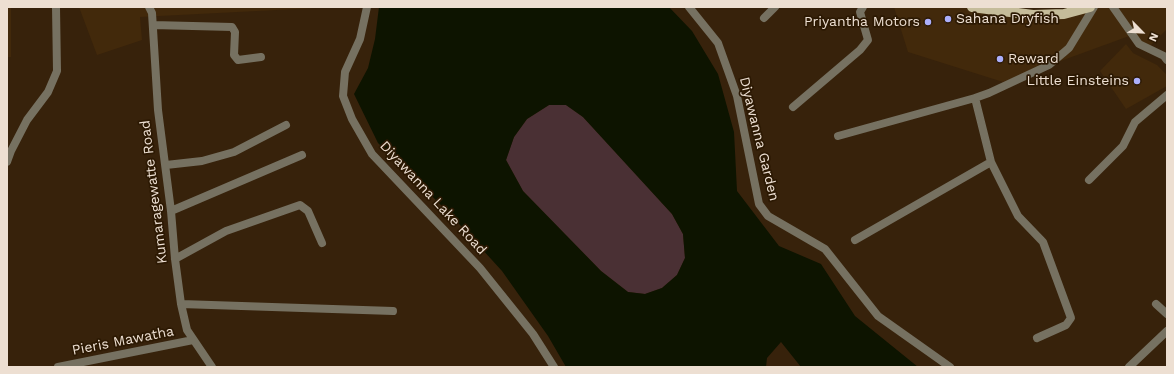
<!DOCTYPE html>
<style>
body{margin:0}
#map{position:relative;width:1174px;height:374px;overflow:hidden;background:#37220b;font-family:"Work Sans",sans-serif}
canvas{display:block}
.frame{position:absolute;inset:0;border:8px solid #eddfd2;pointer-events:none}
.north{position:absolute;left:1122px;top:12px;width:40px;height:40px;-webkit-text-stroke:3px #2c1903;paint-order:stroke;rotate:114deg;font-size:11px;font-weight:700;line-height:16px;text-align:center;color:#eddfd2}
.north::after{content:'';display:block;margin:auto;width:14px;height:18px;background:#eddfd2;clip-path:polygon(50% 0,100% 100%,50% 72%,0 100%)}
</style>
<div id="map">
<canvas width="1174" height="374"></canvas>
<div class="frame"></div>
<div class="north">N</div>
</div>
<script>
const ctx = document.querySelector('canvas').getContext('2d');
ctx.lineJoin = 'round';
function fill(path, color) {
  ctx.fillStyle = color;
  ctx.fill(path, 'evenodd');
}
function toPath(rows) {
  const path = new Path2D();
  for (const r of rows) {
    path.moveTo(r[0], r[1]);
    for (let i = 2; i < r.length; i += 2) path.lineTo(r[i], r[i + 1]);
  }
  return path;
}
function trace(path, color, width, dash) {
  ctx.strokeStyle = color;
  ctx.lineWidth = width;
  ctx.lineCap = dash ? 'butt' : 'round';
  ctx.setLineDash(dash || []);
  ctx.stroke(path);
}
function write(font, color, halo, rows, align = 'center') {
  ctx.font = font + ' "Work Sans",sans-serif';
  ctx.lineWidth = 3.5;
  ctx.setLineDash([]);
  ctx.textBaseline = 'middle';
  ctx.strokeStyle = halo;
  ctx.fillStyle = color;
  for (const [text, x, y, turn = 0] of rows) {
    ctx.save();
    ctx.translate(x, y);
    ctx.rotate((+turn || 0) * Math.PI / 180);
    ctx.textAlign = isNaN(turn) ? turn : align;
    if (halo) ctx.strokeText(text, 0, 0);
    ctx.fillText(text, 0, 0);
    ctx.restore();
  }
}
fill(toPath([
 [7,7,11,7,11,57,7,57],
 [79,7,335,7,140,17,142,40,97,55],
 [894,7,968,7,1033,16,1093,7,1167,7,1167,29,1148,48,1132,35,1003,82,908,52],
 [1126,44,1133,53,1157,65,1167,75,1167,86,1126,109,1100,71]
]), '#42290b');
fill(toPath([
 [549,105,566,105,583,117,672,214,683,234,685,258,677,275,662,288,645,294,628,292,601,271,523,191,506,160,514,137,527,119]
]), '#4a3034');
fill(toPath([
 [379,7,669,7,692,31,718,74,734,132,737,191,779,246,821,264,855,316,918,367,801,367,781,342,767,358,766,367,566,367,548,336,502,271,450,214,378,143,354,94,368,68,375,39],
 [549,105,566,105,583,117,672,214,683,234,685,258,677,275,662,288,645,294,628,292,601,271,523,191,506,160,514,137,527,119]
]), '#0d1400');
trace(toPath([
 [149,7,152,13,158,110,171,211,175,259,181,304,187,330,212,367],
 [367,7,360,39,345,72,343,96,352,119,372,154,480,268,533,334,554,367],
 [689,7,718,43,737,96,759,204,768,216,825,249,878,316,950,367],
 [1113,7,1139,44,1164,56,1167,60],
 [764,18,775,7],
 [153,25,232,27,235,32,234,55,238,60,261,57],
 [793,107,860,50,868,40,860,12,863,7],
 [838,136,975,98],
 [7,162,11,151,27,120,48,92,57,71,56,7],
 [166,165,202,161,234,152,286,125],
 [1089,180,1123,146,1135,122,1167,95],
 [171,211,302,155],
 [855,240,991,162],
 [175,259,226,231,300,205,308,211,322,243],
 [181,304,393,311],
 [1156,304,1167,314],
 [1037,338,1066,325,1071,318,1043,242,1018,216,991,162,975,98,989,93,1049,65,1069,48,1094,7],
 [58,367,193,340],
 [1129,367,1167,331]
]), '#767161', 8);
trace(toPath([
 [972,7,1033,15,1064,14,1090,7]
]), '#c5bc9a', 10);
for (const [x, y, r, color] of [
 [948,19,4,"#acaffb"],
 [928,22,4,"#acaffb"],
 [1000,59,4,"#acaffb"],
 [1137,81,4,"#acaffb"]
]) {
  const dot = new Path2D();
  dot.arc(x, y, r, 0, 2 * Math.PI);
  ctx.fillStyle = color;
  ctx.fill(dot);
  trace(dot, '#2c1903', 1.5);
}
write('14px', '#eddfd2', '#2c1903', [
 ["Sahana Dryfish",956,19],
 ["Priyantha Motors",920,22,"right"],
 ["Reward",1008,59],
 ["Little Einsteins",1129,81,"right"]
], 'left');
write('14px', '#eddfd2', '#2c1903', [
 ["Diyawanna Garden",759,139,76],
 ["Kumaragewatte Road",154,192,-97],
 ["Diyawanna Lake Road",433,198,47],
 ["Pieris Mawatha",123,341,-11]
]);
</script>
